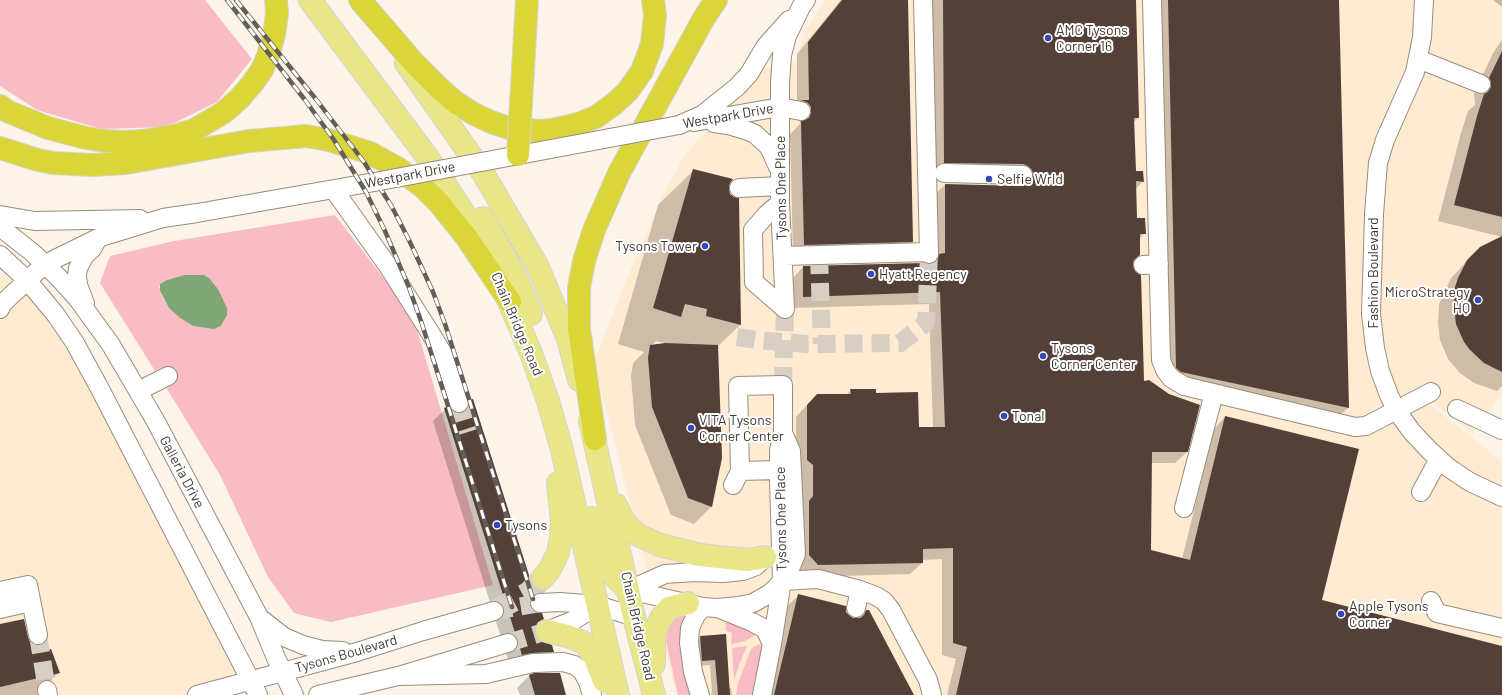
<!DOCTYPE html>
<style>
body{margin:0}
canvas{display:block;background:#fdf4e9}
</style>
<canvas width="1502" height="695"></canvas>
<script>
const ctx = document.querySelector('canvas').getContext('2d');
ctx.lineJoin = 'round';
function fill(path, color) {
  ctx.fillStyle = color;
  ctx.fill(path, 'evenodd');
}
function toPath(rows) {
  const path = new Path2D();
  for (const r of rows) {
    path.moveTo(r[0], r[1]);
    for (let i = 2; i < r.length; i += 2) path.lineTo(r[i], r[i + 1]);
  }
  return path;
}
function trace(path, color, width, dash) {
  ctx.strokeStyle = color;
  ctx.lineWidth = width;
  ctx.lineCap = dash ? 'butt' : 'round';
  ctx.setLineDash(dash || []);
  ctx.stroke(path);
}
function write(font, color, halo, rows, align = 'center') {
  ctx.font = font + ' Barlow,sans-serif';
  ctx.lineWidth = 4;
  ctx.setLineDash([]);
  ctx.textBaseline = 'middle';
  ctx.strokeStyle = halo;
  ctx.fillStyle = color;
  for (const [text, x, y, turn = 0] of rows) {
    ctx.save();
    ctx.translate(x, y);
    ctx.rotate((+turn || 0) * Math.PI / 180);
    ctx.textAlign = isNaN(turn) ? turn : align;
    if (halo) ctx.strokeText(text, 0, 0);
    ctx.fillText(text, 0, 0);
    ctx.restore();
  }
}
fill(toPath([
 [825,0,1502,0,1502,393,1473,434,1417,390,1420,397,1502,461,1502,695,676,695,646,565,594,362,625,283,664,192,684,156,762,69,796,61,805,31],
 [14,267,110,407,250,681,199,695,0,695,0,277]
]), '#ffebd2');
fill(toPath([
 [0,0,205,0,252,59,217,102,166,127,101,129,37,110,0,86],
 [335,215,413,316,493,585,331,622,294,613,268,577,220,475,167,389,172,384,163,367,155,371,100,283,110,256,174,241],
 [184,275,204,275,209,278,218,289,227,315,221,326,208,328,193,326,180,318,169,308,162,296,159,287,167,280],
 [680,616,685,616,682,634,682,656,691,695,678,695,666,641,668,628,673,620],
 [725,622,752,629,756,633,752,637,745,641,731,644,732,633,726,631],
 [761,644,762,650,759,669,753,695,736,695,738,683,751,649,755,646],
 [747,646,739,665,734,681,732,648]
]), '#f9bcc4');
fill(toPath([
 [184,275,204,275,209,278,218,289,227,308,227,315,221,326,214,329,193,326,180,318,169,308,160,291,160,284,167,280]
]), '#80a678');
fill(toPath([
 [841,0,907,0,912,242,900,253,793,256,790,134,800,124,797,106,797,54],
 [932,0,1134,0,1138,118,1133,123,1135,173,1143,181,1135,190,1136,219,1145,233,1139,239,1139,255,1132,262,1143,382,1187,452,1175,463,1151,463,1150,551,1182,559,1214,429,1225,417,1321,600,1502,647,1502,695,947,695,956,659,942,655,942,559,922,560,922,563,910,574,807,577,798,567,802,508,801,477,796,472,796,417,805,407,817,395,846,395,851,390,875,394,918,428,933,428,929,304,792,308,792,279,803,267,929,265,934,261,933,196,945,185,1022,186,1021,181,933,174],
 [1156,0,1338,0,1348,408,1336,419,1169,383],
 [1493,0,1502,0,1502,7],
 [1502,40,1502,237,1438,221,1461,133,1468,111,1475,105,1474,94,1493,53],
 [694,170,729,183,728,189,730,195,738,199,740,325,717,347,722,458,711,507,694,524,671,515,635,425,631,376,633,363,644,352,618,344,658,205],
 [656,341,669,344,652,346],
 [1502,238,1502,386,1497,391,1474,383,1460,373,1448,359,1440,340,1438,323,1439,304,1451,278,1474,254],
 [470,401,530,598,529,604,531,610,542,619,534,627,534,635,538,641,553,652,541,663,510,666,433,421,445,409,456,414],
 [798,596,845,612,853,619,859,619,867,611,913,695,766,695,786,607],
 [0,625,59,672,37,695,0,695],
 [725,635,729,688,731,688,732,695,710,695,712,693,710,665,697,666,695,643,701,637],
 [559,674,565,695,520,695,517,688,529,676]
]), '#0003');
fill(toPath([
 [842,0,908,0,913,242,804,245,801,121,809,118,811,113,811,107,808,103,801,100,809,100,808,42],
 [943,0,1136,0,1139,118,1134,118,1136,171,1143,171,1144,182,1136,181,1137,218,1145,218,1146,234,1140,234,1140,255,1134,260,1133,265,1135,271,1141,275,1144,381,1149,380,1169,394,1200,405,1188,452,1152,452,1151,550,1190,560,1225,416,1359,449,1322,600,1502,646,1502,695,956,695,967,647,953,643,953,548,923,549,923,563,818,565,809,555,809,501,813,496,813,465,807,460,807,405,817,394,851,394,850,389,876,389,876,393,918,392,919,427,945,427,940,292,803,297,803,266,923,263,929,264,934,263,938,259,939,254,945,253,945,184,1023,186,1028,184,1032,180,1033,176,1032,170,1028,166,1023,164,944,163],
 [1168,0,1339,0,1349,408,1181,372,1176,368],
 [1502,51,1502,217,1454,205,1477,116,1484,94,1488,92,1491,87,1491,82,1489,78],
 [693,169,733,179,730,183,729,188,730,194,734,197,739,198,741,325,706,316,707,309,685,304,681,317,653,308],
 [1502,236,1502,372,1484,363,1470,350,1464,342,1456,324,1454,306,1455,287,1458,278,1467,260,1480,247],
 [665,343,718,345,722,458,712,507,688,498,652,407,648,358,650,345],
 [473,399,535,594,531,598,530,604,531,609,535,612,542,613,544,619,538,622,535,628,535,635,539,640,552,645,554,652,532,653,522,655,444,408,449,406,452,411,456,413,462,413,467,410,469,406,469,400],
 [798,594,846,606,846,612,849,615,853,618,860,618,864,615,866,610,869,610,914,695,774,695],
 [24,619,28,637,30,642,34,645,36,652,51,649,60,673,0,687,0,624],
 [726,634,730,695,718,695,715,660,702,661,700,636],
 [534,673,560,673,566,695,535,695,529,675]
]), '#534039');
trace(toPath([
 [819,256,822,344],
 [737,337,758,340,807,344,900,343,926,323,929,254],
 [783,385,785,309],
 [459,403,468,432],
 [494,611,540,603],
 [38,635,47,690],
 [508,643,547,631]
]), '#d7cfc4', 18, [18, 9]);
trace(toPath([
 [494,611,528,593,543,578]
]), '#d7cfc4', 22, [22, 11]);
const minor = toPath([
 [923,0,929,254],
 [1152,0,1161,360,1165,370,1171,378,1184,386,1355,427,1366,426,1431,392],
 [1424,0,1422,37,1415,72,1385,140,1378,163,1374,214,1371,314,1375,348,1380,371,1389,395,1396,410,1412,432,1430,451,1449,468,1470,482,1502,497],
 [1418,59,1481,84],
 [694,122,780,107,801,111],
 [714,123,728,125,748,131,755,134,769,147,778,167],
 [679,125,702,115,737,87,749,74,765,47,789,20],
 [944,173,1023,175],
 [739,188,780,186],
 [334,190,388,266,431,334,443,354,459,403],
 [780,203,767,214,753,230,754,282,785,309],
 [0,215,35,221,140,219],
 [0,227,33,253,59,278,77,298,111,345,155,420,259,617,276,658,294,695],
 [0,255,27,280,56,315,75,343,100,389,258,695],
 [783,256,929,252],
 [1143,265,1159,264],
 [85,303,78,285,77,276,78,268,85,255,92,249,97,240],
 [0,309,2,304,45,264,98,238,163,218,197,213,380,181],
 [785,309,780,203,780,83,782,55,787,36,801,7,806,0],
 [138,391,168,376],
 [1457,409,1502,430],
 [733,485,740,471],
 [1421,492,1439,459],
 [1184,508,1214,393],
 [782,581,818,579,860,590,876,596,884,601,891,610,928,680,932,695],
 [629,590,703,607,717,608,739,606,753,603,769,594,777,587,789,571,796,554,791,451,784,435],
 [629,590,665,574,695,572,723,573,743,571,756,566,764,558],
 [0,591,28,585,38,635],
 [1431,601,1437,613,1502,628],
 [540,603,560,602,598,605,634,617],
 [856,608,860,590],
 [0,609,31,602],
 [720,609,752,622,765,629,772,644],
 [261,619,284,637,303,645,322,650,343,651],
 [547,631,574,620,598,605],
 [398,676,486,674,533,663,563,662,574,665,582,671,588,682,592,695],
 [47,690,48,695],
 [197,695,357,652,423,631,494,611],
 [318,695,398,676,508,643],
 [700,695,693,672,689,643,690,628,696,615,703,607],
 [762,695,772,644,782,581,779,480,779,450,783,433,783,385,738,386,740,471,779,470]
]);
const major = toPath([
 [310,0,428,158,462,210,483,248],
 [406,63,483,173,538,267,568,339,579,380],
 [483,218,515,276,531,314],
 [501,284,531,353,548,401,562,450,618,695],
 [590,421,634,617,654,695],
 [616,505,625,523,638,535,660,545,700,555,728,558,748,560,765,557],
 [592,518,596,535,608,565,614,576,626,588],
 [543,578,550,569,558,553,561,538,562,522,558,483],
 [547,631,567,636,583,642,594,655,604,681],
 [654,664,654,634,661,618,669,608,688,603]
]);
const highway = toPath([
 [360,0,414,63,438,87,455,102,474,114,491,122,509,128,539,131,552,130,578,124,596,117,614,104,628,91,642,71,652,44,655,15,653,0],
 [0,106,7,111,48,128,86,138,105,141,124,142,142,141,177,135,194,130,223,113,239,99,252,84,262,70,268,56,274,35,277,14,276,0],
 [0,148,38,160,53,163,93,165,126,163,249,141,284,138,306,136,329,140,370,153,399,169,424,188,439,203,467,238,510,302],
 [595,439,579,328,579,288,584,261,594,230,619,173,704,18,716,0]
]);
trace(minor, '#998c7b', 20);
trace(major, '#d5d3d2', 24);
trace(highway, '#d5d3d2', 24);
trace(minor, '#fff', 18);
trace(major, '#e9e688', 22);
trace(highway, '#dad538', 22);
const rail = toPath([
 [227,0,305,100,334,140,366,192,385,231,408,285,421,321,512,607],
 [236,0,315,98,364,162,392,207,409,240,433,292,445,324,533,599]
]);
trace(rail, '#655e57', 4.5);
trace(rail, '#fff', 3, [9]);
const minorBridge = toPath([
 [380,181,679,125]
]);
const highwayBridge = toPath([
 [518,155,527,0]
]);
trace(minorBridge, '#998c7b', 20, []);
trace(highwayBridge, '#d5d3d2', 24, []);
trace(minorBridge, '#fff', 18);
trace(highwayBridge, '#dad538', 22);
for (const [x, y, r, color] of [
 [1048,38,4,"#3747ba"],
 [989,179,4,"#3747ba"],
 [705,246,4,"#3747ba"],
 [871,274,4,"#3747ba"],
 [1478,300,4,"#3747ba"],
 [1043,356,4,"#3747ba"],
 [1004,416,4,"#3747ba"],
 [691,428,4,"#3747ba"],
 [497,525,4,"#3747ba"],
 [1341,614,4,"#3747ba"]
]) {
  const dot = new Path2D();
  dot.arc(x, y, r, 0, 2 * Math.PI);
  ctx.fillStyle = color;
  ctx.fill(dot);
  trace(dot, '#fff', 1.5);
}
write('14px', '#3f3932', '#fff', [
 ["AMC Tysons",1056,30],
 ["Corner 16",1056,46],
 ["Selfie Wrld",997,179],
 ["Tysons Tower",697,246,"right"],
 ["Hyatt Regency",879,274],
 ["MicroStrategy",1470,292,"right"],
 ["HQ",1470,308,"right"],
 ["Tysons",1051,348],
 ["Corner Center",1051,364],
 ["Tonal",1012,416],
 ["VITA Tysons",699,420],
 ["Corner Center",699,436],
 ["Tysons",505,525],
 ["Apple Tysons",1349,606],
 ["Corner",1349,622]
], 'left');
write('14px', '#3f3932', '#fff', [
 ["Westpark Drive",728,116,-10],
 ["Westpark Drive",410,175,-11],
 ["Tysons One Place",781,188,-91],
 ["Fashion Boulevard",1373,273,-90],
 ["Chain Bridge Road",517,324,67],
 ["Galleria Drive",182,472,62],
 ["Tysons One Place",781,519,-91],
 ["Chain Bridge Road",638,626,77],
 ["Tysons Boulevard",346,654,-16]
]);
</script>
